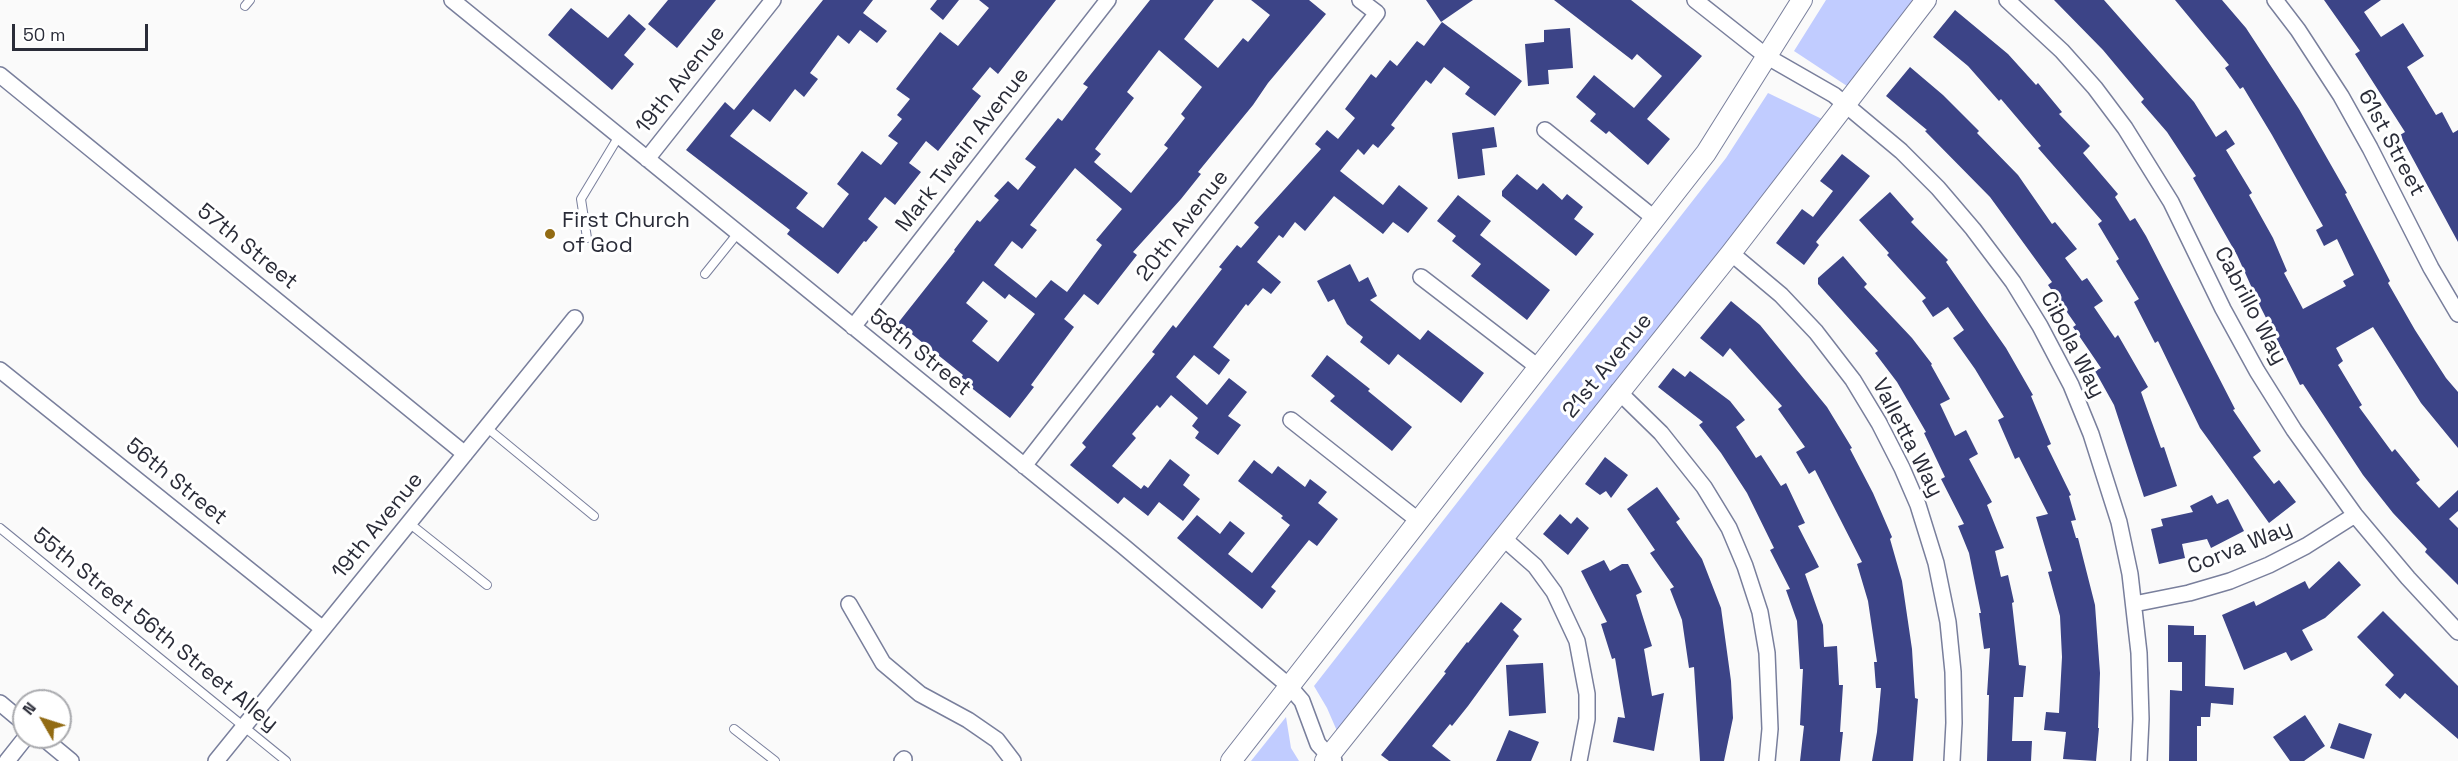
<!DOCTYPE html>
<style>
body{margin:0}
#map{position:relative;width:2458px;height:761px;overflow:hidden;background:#fafafa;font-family:"Space Grotesk",sans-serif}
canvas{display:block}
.north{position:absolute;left:12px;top:689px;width:60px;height:60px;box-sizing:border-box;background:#fff;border:2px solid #aaabaf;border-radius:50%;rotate:309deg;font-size:16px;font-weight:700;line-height:24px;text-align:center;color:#2a2c38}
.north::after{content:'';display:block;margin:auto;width:21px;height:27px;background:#926b13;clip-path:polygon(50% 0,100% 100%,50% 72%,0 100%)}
.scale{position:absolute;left:12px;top:24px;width:136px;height:27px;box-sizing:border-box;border:3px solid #2a2c38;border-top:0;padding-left:8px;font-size:18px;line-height:21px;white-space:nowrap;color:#2a2c38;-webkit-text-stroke:4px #fff;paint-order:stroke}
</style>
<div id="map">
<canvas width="2458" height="761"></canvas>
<div class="north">N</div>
<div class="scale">50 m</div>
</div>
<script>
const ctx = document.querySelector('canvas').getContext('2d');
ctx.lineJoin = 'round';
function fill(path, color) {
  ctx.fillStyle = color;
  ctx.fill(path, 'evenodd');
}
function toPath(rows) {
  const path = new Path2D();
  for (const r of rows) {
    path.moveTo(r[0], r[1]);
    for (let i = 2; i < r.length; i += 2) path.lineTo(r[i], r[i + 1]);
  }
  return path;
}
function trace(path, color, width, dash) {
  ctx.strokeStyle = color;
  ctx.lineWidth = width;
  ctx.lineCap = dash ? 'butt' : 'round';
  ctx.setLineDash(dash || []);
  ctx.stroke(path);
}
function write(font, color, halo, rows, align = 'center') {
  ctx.font = font + ' "Space Grotesk",sans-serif';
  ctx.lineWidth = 6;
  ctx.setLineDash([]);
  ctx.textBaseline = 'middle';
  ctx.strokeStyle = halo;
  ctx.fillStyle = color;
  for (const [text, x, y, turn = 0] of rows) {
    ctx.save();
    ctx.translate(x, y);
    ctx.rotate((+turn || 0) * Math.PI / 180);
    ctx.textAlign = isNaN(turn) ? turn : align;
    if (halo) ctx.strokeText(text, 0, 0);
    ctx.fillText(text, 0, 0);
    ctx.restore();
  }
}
fill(toPath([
 [1826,0,1914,0,1847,86,1794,51],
 [1768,93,1824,120,1337,731,1327,708,1314,686,1726,158],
 [1286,717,1291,748,1299,761,1251,761]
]), '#c1ccff');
fill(toPath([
 [668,0,716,0,677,48,648,24],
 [823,0,873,0,863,13,887,31,877,43,860,30,849,44,838,35,810,73,818,79,804,97,795,89,770,122,753,109,730,136,808,193,796,208,823,228,849,194,837,184,862,151,881,165,898,143,888,136,902,119,897,115,910,99,896,89,940,32,958,46,989,8,979,0,1056,0,998,74,990,67,972,89,981,96,938,151,926,141,909,163,921,172,895,205,885,197,868,219,878,227,866,242,864,241,838,274,787,234,790,230,686,150,725,102,734,110],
 [937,0,959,0,943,20,930,9],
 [1150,0,1214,0,1184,39,1218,68,1243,38,1248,42,1270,15,1251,0,1309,0,1326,14,1268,83,1253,105,1198,172,1201,174,1181,199,1133,252,1137,255,1098,305,1084,294,1064,319,1074,327,1031,385,1034,387,1010,418,960,379,963,375,898,323,955,251,954,250,977,220,980,222,999,200,994,196,1008,181,1018,190,1036,167,1025,159,1058,118,1062,121,1088,87,1083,84],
 [1159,50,1202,87,1181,114,1185,118,1164,145,1168,148,1131,193,1094,162,1101,154,1095,149,1134,98,1127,92],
 [1075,168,1122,209,1096,240,1102,245,1067,292,1051,280,1036,298,994,265,1012,241,1022,249,1037,230,1030,225],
 [983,281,1005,299,1009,294,1035,314,998,362,972,341,988,321,966,303],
 [1426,0,1473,0,1441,22],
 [1554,0,1631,0,1702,56,1647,119,1670,139,1648,165,1609,131,1606,134,1590,121,1596,114,1576,97,1594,75,1634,108,1662,76,1637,54,1632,60],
 [2054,0,2104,0,2194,102,2216,137,2226,130,2235,144,2226,150,2252,193,2249,195,2273,238,2287,271,2284,273,2303,309,2346,286,2343,281,2354,275,2337,239,2324,246,2316,230,2323,226,2272,135,2243,87,2240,89,2225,68,2229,65,2175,0,2222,0,2246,28,2299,109,2347,193,2345,194,2390,281,2388,283,2415,330,2446,378,2458,392,2458,448,2421,403,2373,327,2336,348,2343,361,2338,365,2362,405,2359,407,2392,452,2395,449,2420,480,2416,483,2439,508,2458,490,2458,511,2449,519,2458,528,2458,585,2425,552,2427,549,2393,513,2363,475,2303,384,2300,385,2261,308,2237,255,2193,178,2196,176,2167,132,2141,102,2144,99,2103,50],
 [2324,0,2381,0,2364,12,2381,37,2403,23,2424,56,2407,67,2436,115,2442,112,2453,133,2458,130,2458,242,2400,135,2405,132,2355,54,2360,51],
 [571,8,608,38,629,14,646,29,624,55,634,64,612,90,548,35],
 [1955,10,2008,54,2036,85,2038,83,2062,112,2059,114,2090,146,2083,153,2118,194,2115,197,2130,221,2135,218,2146,236,2235,409,2233,410,2261,451,2253,457,2274,484,2279,480,2296,502,2269,523,2200,428,2158,341,2155,343,2134,302,2139,299,2116,261,2119,259,2098,224,2102,221,2038,148,2041,146,2001,99,1999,101,1968,66,1933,37],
 [1442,22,1522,81,1495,116,1465,94,1470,87,1444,67,1431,84,1426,80,1391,125,1395,128,1378,148,1373,144,1364,155,1358,149,1340,171,1383,205,1399,185,1428,208,1408,233,1393,222,1383,234,1334,196,1305,231,1295,222,1283,238,1279,235,1257,262,1281,282,1271,294,1263,288,1248,306,1246,304,1213,347,1230,360,1219,375,1194,355,1176,377,1207,405,1229,378,1247,392,1228,416,1241,425,1218,455,1195,438,1199,432,1192,426,1198,418,1171,395,1160,408,1157,405,1132,434,1136,438,1112,466,1141,489,1144,485,1148,488,1170,459,1190,475,1183,485,1200,499,1183,521,1159,502,1148,516,1124,497,1118,504,1070,465,1086,447,1082,443,1155,354,1152,352,1173,325,1176,328,1222,269,1219,267,1237,245,1241,248,1259,227,1254,223,1321,149,1315,144,1327,130,1338,139,1355,118,1345,109,1371,74,1376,78,1390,60,1397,66,1417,41,1424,46],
 [1570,28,1573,68,1548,70,1549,84,1528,86,1525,44,1544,42,1544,30],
 [1910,67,1943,95,1979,131,1977,133,2018,175,2052,224,2055,222,2077,249,2065,258,2082,281,2087,278,2103,301,2094,307,2115,338,2118,335,2148,387,2141,392,2161,448,2164,447,2177,486,2144,497,2114,405,2095,371,2101,368,2073,327,2076,325,2048,285,2052,282,1990,197,1925,131,1927,130,1886,96],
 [1494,127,1497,147,1482,149,1485,175,1458,179,1452,133],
 [1842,154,1870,176,1816,242,1819,245,1804,265,1776,243,1802,209,1813,217,1833,191,1820,181],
 [1517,174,1537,190,1543,183,1562,200,1567,194,1583,207,1574,219,1594,234,1576,256,1502,196,1502,191],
 [1890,192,1914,219,1911,222,1948,260,1946,262,2006,348,2033,395,2031,396,2051,444,2047,446,2071,495,2069,496,2076,520,2071,521,2076,538,2078,538,2095,605,2100,673,2098,728,2099,728,2096,761,2063,759,2066,732,2044,730,2046,712,2059,713,2062,657,2060,616,2048,572,2052,571,2036,517,2048,514,2019,457,2015,459,1998,420,2004,417,1975,369,1953,338,1964,330,1948,307,1933,317,1922,301,1926,298,1887,255,1889,253,1859,220],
 [1458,195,1491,221,1480,235,1550,290,1527,320,1471,276,1481,264,1452,241,1456,236,1437,221],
 [1843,256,1867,284,1864,287,1912,338,1932,364,1931,365,1950,399,1940,404,1955,436,1966,430,1978,454,1969,459,1992,502,1987,505,2004,548,1995,551,2001,577,2008,575,2014,602,2012,603,2019,665,2026,666,2023,697,2014,697,2012,741,2032,741,2031,761,1987,761,1989,695,1987,695,1990,648,1984,649,1979,613,1981,613,1969,553,1958,526,1964,524,1941,479,1945,477,1924,433,1926,432,1897,382,1875,353,1878,351,1818,284,1818,278],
 [1350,264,1359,282,1368,277,1377,296,1370,300,1420,340,1428,330,1484,373,1461,403,1398,354,1389,365,1360,342,1363,337,1347,324,1334,299,1328,302,1317,281],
 [1731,301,1760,325,1827,407,1852,448,1850,449,1873,493,1892,537,1890,539,1902,581,1912,649,1915,698,1918,699,1913,761,1872,761,1877,732,1881,688,1876,688,1874,662,1877,662,1868,601,1857,564,1862,562,1815,470,1809,474,1796,452,1805,447,1778,409,1782,406,1730,348,1723,357,1700,338],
 [1327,355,1370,389,1368,391,1412,427,1392,451,1330,401,1335,396,1311,376],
 [1673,368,1685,377,1690,371,1730,401,1745,420,1736,427,1756,458,1761,455,1781,486,1786,483,1805,523,1798,526,1819,567,1805,574,1823,625,1824,647,1837,646,1839,685,1843,685,1840,732,1843,732,1840,761,1800,761,1804,726,1800,725,1803,669,1800,669,1797,621,1786,590,1790,589,1770,550,1774,548,1747,493,1721,453,1699,425,1703,422,1658,387],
 [1605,457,1628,475,1611,498,1606,491,1600,495,1585,484],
 [1254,460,1272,474,1278,466,1305,487,1310,479,1327,492,1318,503,1338,519,1317,546,1309,540,1271,587,1276,591,1262,609,1177,538,1197,515,1220,534,1230,521,1245,533,1228,554,1252,573,1290,525,1281,518,1283,516,1238,481],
 [1657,487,1680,519,1676,522,1702,559,1721,608,1731,681,1733,718,1724,761,1700,761,1694,667,1689,668,1682,620,1670,589,1674,587,1650,553,1655,550,1627,509],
 [2212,495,2217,504,2228,499,2244,531,2211,548,2207,539,2182,544,2185,558,2159,564,2151,529,2163,526,2161,519,2193,512,2190,506],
 [1560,514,1571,524,1577,517,1589,528,1568,555,1543,534],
 [1604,560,1610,571,1622,564,1628,564,1642,592,1636,595,1652,646,1644,649,1652,696,1664,693,1654,751,1613,742,1618,717,1625,718,1615,658,1612,659,1601,624,1607,622,1581,571],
 [2339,561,2361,585,2325,618,2302,630,2313,650,2291,661,2286,652,2244,670,2222,615,2254,601,2256,606,2305,581,2309,589],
 [1501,602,1522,619,1513,630,1519,636,1468,706,1452,726,1450,724,1432,746,1451,761,1389,761,1381,755,1446,673,1444,672,1467,642,1468,643],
 [2383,611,2458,686,2458,739,2405,693,2400,699,2385,685,2394,675,2357,637],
 [2168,625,2194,626,2194,635,2206,635,2205,686,2234,688,2233,705,2211,703,2210,717,2201,717,2201,726,2197,726,2197,761,2169,761,2170,690,2182,691,2182,662,2168,662],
 [1543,663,1546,713,1509,716,1506,665],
 [2305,715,2325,746,2304,761,2290,761,2273,737],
 [2339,723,2372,734,2364,759,2330,748],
 [1509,730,1539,742,1531,761,1496,761]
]), '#3c4487');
const service = toPath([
 [245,6,250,0],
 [587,238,581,199,619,136],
 [705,274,738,233],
 [486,427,594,516],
 [409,523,487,585],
 [0,528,286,761],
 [734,729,775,761]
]);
const minor = toPath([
 [452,0,1123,546,1289,686,1302,701,1318,744,1334,761],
 [1695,0,1766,56,1834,95,1901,151,1938,188,1973,229,2013,282,2040,326,2071,385,2091,434,2119,522,2130,574,2139,653,2141,719,2139,761],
 [2007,0,2062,51,2095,88,2125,128,2171,202,2223,309,2257,371,2294,430,2355,515,2408,578,2458,632],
 [2275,0,2298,30,2341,96,2370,148,2431,268,2458,314],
 [0,75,465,454],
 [1545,130,1654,218],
 [647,159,773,0],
 [1731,253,1781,295,1816,332,1853,380,1879,423,1902,468,1918,505,1936,563,1948,622,1953,672,1954,723,1952,761],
 [1421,277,1538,367],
 [853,327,1108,0],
 [0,370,323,629],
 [1618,391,1661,433,1704,487,1729,528,1745,566,1760,612,1767,653,1770,729,1767,761],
 [1291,420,1419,521],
 [1024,466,1377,13,1360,0],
 [1502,537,1535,566,1554,592,1577,641,1587,694,1587,719,1579,761],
 [849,604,883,663,920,694,968,720,997,740,1013,761],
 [2134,604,2189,593,2230,581,2269,565,2306,546,2355,515],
 [0,703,24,723],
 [42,737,71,761],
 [7,761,26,737],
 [216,761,575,318],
 [902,761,904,759]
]);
const tertiary = toPath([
 [1231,761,1706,153,1802,0],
 [1325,761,1731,253,1926,0]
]);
trace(service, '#797f9c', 10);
trace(minor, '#797f9c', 18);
trace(tertiary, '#797f9c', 22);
trace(service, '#fff', 8);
trace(minor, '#fff', 15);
trace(tertiary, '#fff', 20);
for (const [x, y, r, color] of [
 [550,234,6,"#926b13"]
]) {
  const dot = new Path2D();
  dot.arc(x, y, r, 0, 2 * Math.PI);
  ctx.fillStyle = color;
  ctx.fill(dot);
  trace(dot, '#fff', 2);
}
write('22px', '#2a2c38', '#fff', [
 ["19th Avenue",681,80,-52],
 ["61st Street",2391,143,62],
 ["Mark Twain Avenue",963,150,-52],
 ["20th Avenue",1183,226,-52],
 ["57th Street",247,247,39],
 ["Cabrillo Way",2250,306,62],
 ["Cibola Way",2072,345,63],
 ["58th Street",920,353,39],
 ["21st Avenue",1608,366,-51],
 ["Valletta Way",1907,438,63],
 ["56th Street",176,482,39],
 ["19th Avenue",378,526,-51],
 ["Corva Way",2240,548,-22],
 ["55th Street 56th Street Alley",155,630,39]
]);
write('22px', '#2a2c38', '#fff', [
 ["First Church",562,221],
 ["of God",562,246]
], 'left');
</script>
